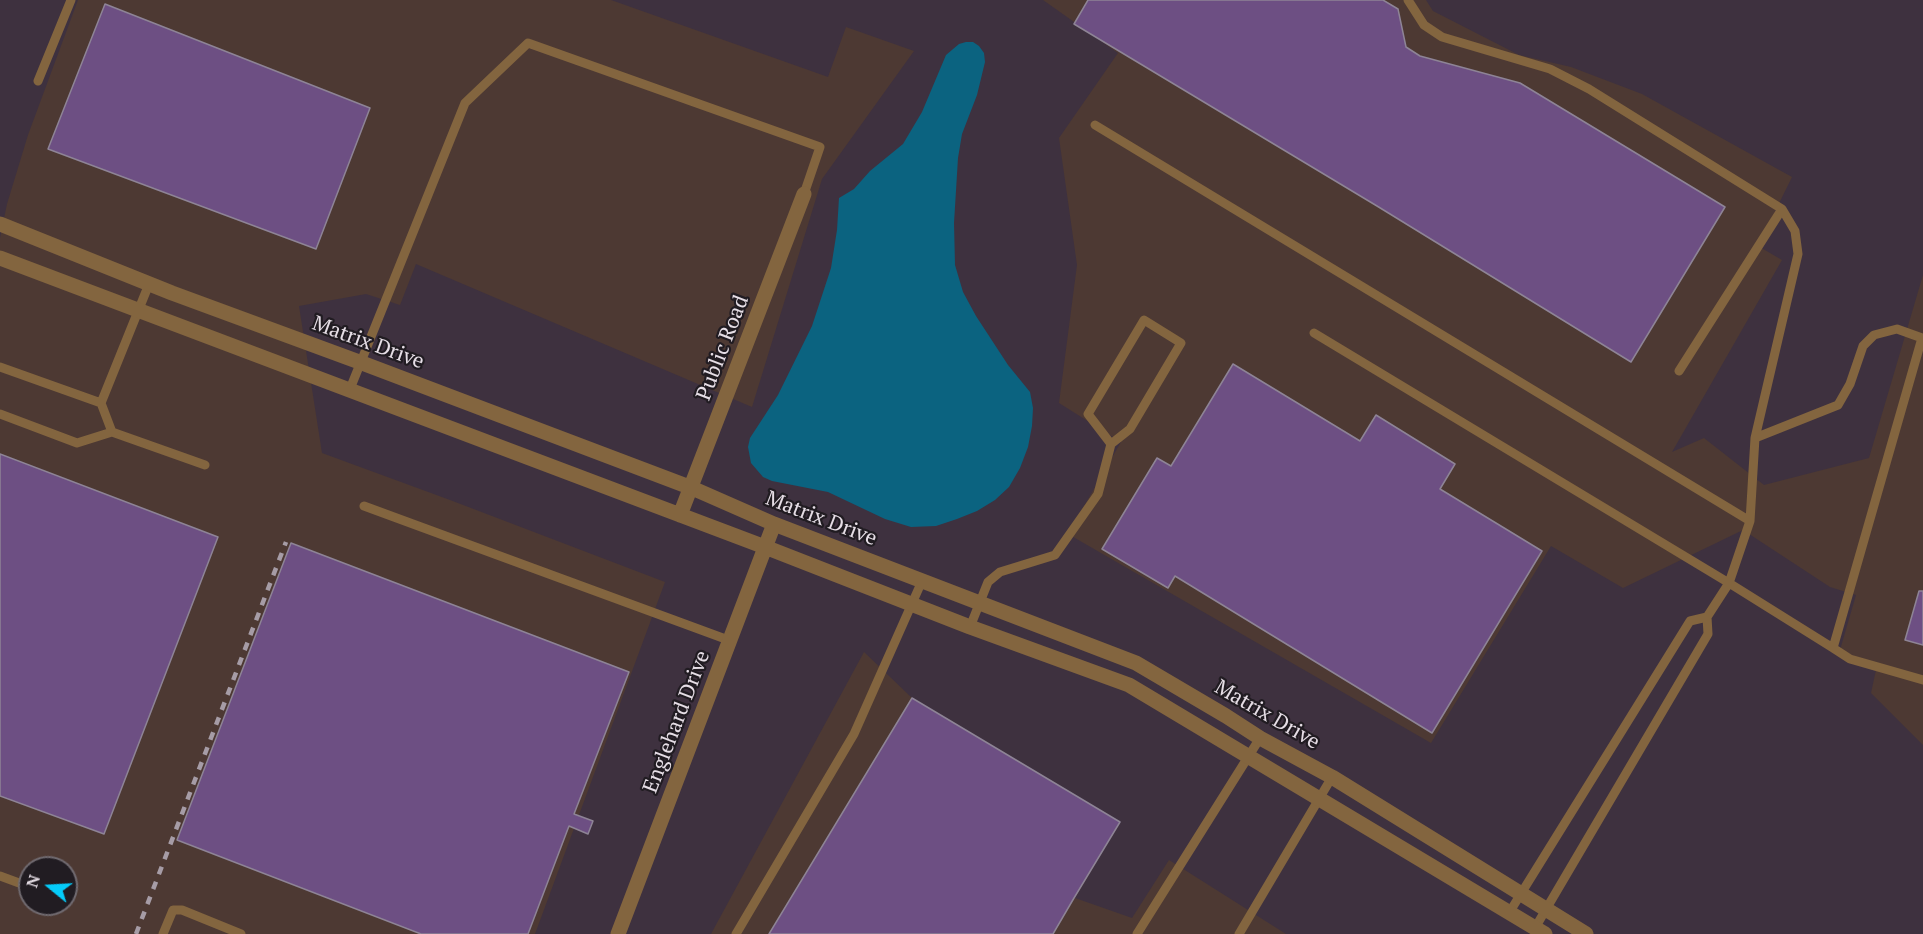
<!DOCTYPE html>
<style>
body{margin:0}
#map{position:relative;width:1923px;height:934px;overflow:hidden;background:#3e313f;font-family:"PT Serif",serif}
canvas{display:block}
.north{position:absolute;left:18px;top:856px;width:60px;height:60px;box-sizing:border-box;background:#211c22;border:2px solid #706a70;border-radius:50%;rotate:288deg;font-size:16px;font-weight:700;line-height:24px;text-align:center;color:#e6dee6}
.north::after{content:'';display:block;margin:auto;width:21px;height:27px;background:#05cbf9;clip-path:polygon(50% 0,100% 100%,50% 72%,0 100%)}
</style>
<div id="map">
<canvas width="1923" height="934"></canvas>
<div class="north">N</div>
</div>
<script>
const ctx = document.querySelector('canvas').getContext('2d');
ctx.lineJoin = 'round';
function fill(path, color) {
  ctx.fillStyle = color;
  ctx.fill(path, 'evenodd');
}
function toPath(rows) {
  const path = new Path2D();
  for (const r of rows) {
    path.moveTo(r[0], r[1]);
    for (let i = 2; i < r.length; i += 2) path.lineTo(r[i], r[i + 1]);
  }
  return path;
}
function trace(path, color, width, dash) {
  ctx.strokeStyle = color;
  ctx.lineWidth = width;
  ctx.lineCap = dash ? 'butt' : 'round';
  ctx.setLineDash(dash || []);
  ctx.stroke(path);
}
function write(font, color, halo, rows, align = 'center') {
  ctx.font = font + ' "PT Serif",serif';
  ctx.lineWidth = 4.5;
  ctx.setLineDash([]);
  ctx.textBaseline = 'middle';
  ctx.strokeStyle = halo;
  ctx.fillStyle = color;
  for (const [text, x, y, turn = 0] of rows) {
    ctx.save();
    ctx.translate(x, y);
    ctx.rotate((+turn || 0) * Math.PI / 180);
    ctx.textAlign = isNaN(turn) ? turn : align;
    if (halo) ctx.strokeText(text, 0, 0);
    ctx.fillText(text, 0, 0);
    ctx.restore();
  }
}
fill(toPath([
 [78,0,611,0,828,77,846,27,914,51,822,179,752,407,416,264,400,305,366,294,299,306,322,453,450,500,665,582,535,934,0,934,0,238,7,204,28,135],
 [30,868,66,868,66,904,30,904],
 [1043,0,1426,0,1433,11,1519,55,1571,67,1642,94,1792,177,1758,246,1782,260,1672,452,1704,438,1764,485,1869,458,1923,275,1923,745,1871,693,1877,665,1840,650,1856,595,1830,587,1743,530,1623,588,1551,546,1431,743,1068,534,1121,442,1059,403,1077,265,1059,138,1118,53],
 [864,652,912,698,1120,822,1075,898,1132,918,1169,860,1286,934,711,934]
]), '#4d3933');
fill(toPath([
 [966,42,973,42,979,46,984,53,985,62,977,95,962,134,958,158,954,223,955,265,963,292,976,316,1008,365,1030,392,1033,408,1032,426,1028,447,1020,468,1009,487,995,500,977,511,957,519,936,526,911,527,885,519,828,492,772,481,763,477,751,463,748,447,750,438,778,395,812,326,831,268,837,230,839,198,854,189,870,171,903,144,922,112,946,55,959,44]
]), '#0b6380');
const building = toPath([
 [1088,0,1383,0,1398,9,1406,47,1420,56,1520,83,1725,207,1631,362,1377,206,1074,24,1088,0],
 [105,4,370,108,316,249,48,149,105,4],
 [1233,364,1360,441,1376,415,1455,464,1440,489,1542,551,1432,733,1175,576,1168,588,1102,549,1157,458,1171,466,1233,364],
 [0,454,218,537,104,834,0,796,0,454],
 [291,543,629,672,574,814,593,821,588,834,569,826,528,934,421,934,177,840,291,543],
 [1919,591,1923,591,1923,645,1905,640,1919,591],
 [912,698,1120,822,1074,898,1053,934,769,934,912,698]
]);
fill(building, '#6d4f83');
trace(building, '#8e8496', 1.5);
trace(toPath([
 [1408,0,1424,25,1442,37,1550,69,1589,89,1782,209,1795,231,1798,254,1755,438,1750,521,1729,583,1833,648,1922,338,1897,329,1874,335,1863,346,1850,384,1838,405,1755,438],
 [38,81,71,0],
 [1095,125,1750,521],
 [1314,333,1729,583,1707,617,1708,634,1535,928],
 [0,367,101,403,149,284],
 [1679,371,1782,209],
 [350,389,465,103,528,43,820,147,804,194],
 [101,403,112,432],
 [0,414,77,443,112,432,205,465],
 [364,506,731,641],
 [970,627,988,582,1000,572,1055,555,1098,494,1111,444,1088,414,1144,320,1181,343,1130,429,1111,444],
 [1833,648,1850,659,1923,680],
 [0,876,30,887],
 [1509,913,1690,621,1707,617],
 [163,934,173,910,182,910,241,934],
 [736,934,854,734,922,581],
 [1137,934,1260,738],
 [1239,934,1332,777]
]), '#83653f', 9);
trace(toPath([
 [0,224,172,293,362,363,692,488,774,524,1136,663,1226,716,1260,738,1332,777,1586,934],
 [0,258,765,547,970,627,1129,685,1545,934],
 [680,515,804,194],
 [618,934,774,524]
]), '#83653f', 15);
trace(toPath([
 [136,934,286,542]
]), '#a69ca6', 4.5, [8, 8]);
write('21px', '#e6dee6', '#211c22', [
 ["Matrix Drive",368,343,20],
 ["Public Road",723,348,-69],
 ["Matrix Drive",821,519,21],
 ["Matrix Drive",1267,715,30],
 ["Englehard Drive",677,722,-69]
]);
</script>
